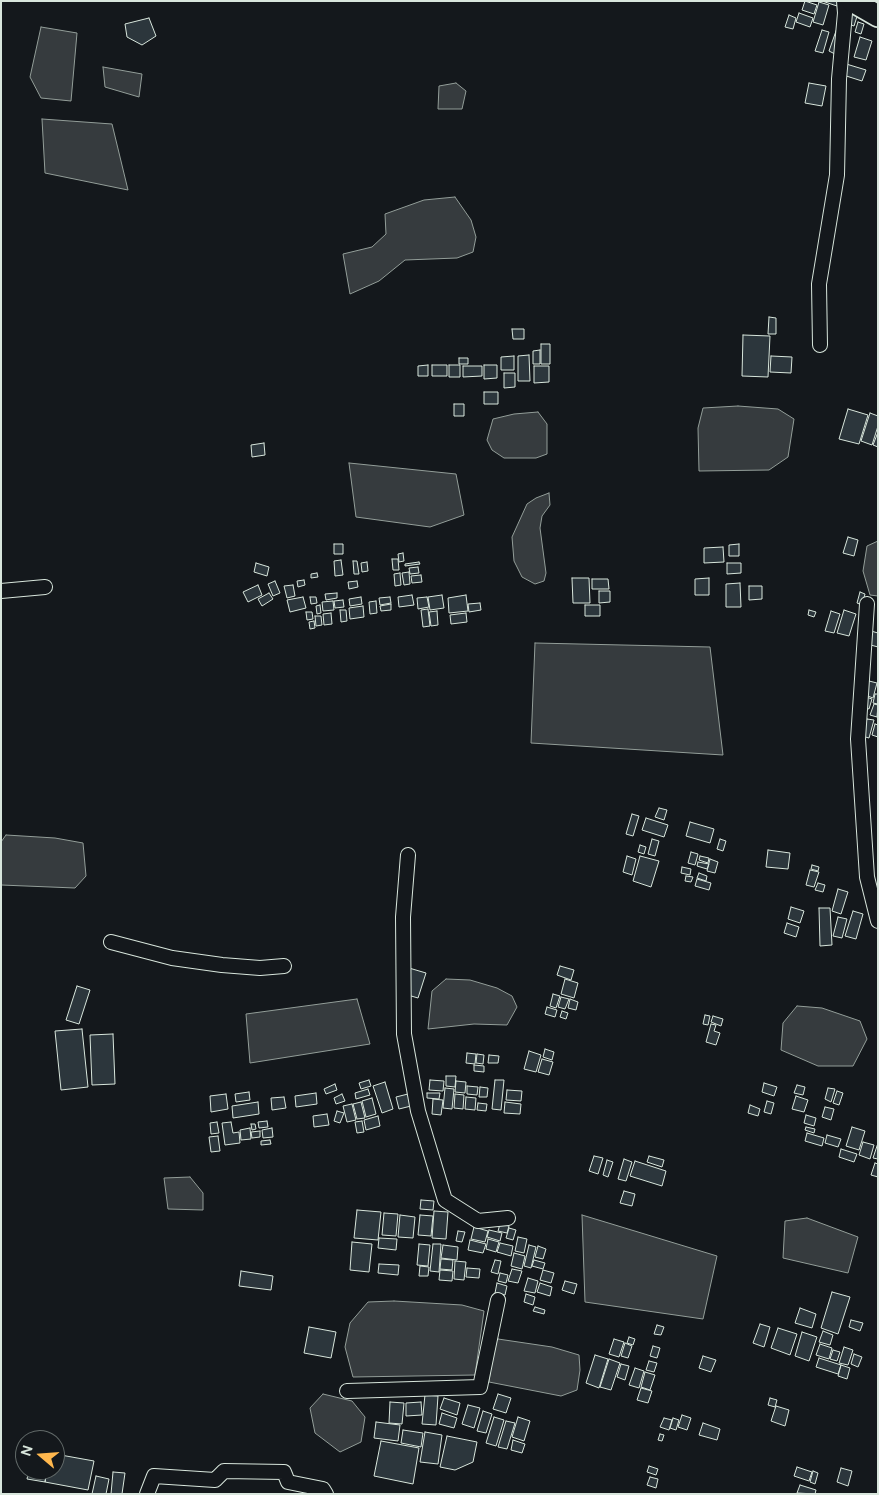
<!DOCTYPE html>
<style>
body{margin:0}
#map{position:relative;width:879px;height:1495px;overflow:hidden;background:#14181c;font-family:"DM Sans",sans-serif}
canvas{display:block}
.frame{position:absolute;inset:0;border:2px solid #d8e6dc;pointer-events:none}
.north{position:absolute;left:15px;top:1430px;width:50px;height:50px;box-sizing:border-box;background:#14181c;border:1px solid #626a69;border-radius:50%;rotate:288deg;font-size:14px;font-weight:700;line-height:20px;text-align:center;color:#d8e6dc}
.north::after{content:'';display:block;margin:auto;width:18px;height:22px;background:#ffb74d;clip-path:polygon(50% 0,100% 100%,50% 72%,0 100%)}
</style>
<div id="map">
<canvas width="879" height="1495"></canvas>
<div class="frame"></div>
<div class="north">N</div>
</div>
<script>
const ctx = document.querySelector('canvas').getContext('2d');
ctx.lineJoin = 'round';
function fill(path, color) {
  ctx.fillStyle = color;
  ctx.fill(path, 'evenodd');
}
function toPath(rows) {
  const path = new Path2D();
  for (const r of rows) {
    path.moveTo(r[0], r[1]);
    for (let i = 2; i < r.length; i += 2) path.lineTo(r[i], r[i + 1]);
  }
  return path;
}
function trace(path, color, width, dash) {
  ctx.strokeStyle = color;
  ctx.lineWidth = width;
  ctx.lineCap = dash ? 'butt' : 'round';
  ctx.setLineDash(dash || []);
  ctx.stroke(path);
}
const water = toPath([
 [41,27,77,33,71,101,41,98,30,77,41,27],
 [103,67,142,74,139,97,105,87,103,67],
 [456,83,466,91,462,109,438,109,439,86,456,83],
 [42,119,112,124,128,190,45,173,42,119],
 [455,197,471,220,476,237,473,252,457,258,405,260,379,281,350,294,343,254,372,247,386,234,385,214,424,200,455,197],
 [738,406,778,409,794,419,788,457,769,470,699,471,698,428,703,408,738,406],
 [538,412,547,424,547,454,536,458,504,458,492,450,487,440,493,419,514,414,538,412],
 [349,463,456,474,464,515,430,527,356,517,349,463],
 [549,493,550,505,542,516,540,528,546,573,544,581,535,584,522,577,514,561,512,537,527,504,536,498,549,493],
 [878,541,878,596,870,595,863,571,867,546,878,541],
 [535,643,710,647,723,755,531,743,535,643],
 [6,835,55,838,83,843,86,876,75,888,1,885,1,842,6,835],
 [446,979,470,980,497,988,512,996,517,1007,507,1025,474,1024,428,1029,432,991,446,979],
 [357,999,370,1044,250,1063,246,1014,357,999],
 [797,1006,822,1008,860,1021,867,1039,853,1066,818,1066,781,1050,783,1023,797,1006],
 [190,1177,203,1193,203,1210,168,1209,164,1178,190,1177],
 [582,1215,717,1256,703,1319,585,1302,582,1215],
 [807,1218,858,1237,848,1273,783,1258,785,1221,807,1218],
 [394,1301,462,1305,484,1311,475,1375,353,1377,345,1347,350,1323,368,1302,394,1301],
 [498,1339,552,1347,579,1355,580,1370,577,1390,561,1396,489,1382,494,1344,498,1339],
 [323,1394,352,1401,365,1417,361,1442,340,1452,315,1433,310,1408,323,1394]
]);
fill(water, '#363b3e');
trace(water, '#939e99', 1);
const building = toPath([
 [805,1,817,5,814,14,802,10,805,1],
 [822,1,838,1,837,6,822,1],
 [819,2,829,5,823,25,813,22,819,2],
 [851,7,859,10,854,26,846,23,851,7],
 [799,13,813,18,810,27,796,22,799,13],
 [789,15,796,18,793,29,785,27,789,15],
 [149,18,156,36,142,45,127,37,125,24,149,18],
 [858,22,864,24,861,34,855,32,858,22],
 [822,30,829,32,823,53,815,51,822,30],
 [836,31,842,33,835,54,829,51,836,31],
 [860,37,872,41,866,60,854,57,860,37],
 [843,63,866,70,862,81,840,74,843,63],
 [809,83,826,86,822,106,805,103,809,83],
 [769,317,776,318,776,334,768,334,769,317],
 [512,329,524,329,524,339,513,339,512,329],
 [743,335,770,336,768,377,742,376,743,335],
 [541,344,550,344,550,364,541,364,541,344],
 [540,350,540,364,533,364,533,351,540,350],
 [529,355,530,381,518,381,518,356,529,355],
 [514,356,514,370,501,370,501,357,514,356],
 [771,356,792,357,791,373,770,372,771,356],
 [459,358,468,358,468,364,459,364,459,358],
 [428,365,428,376,418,376,418,366,428,365],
 [432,365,447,365,447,376,432,376,432,365],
 [449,365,460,365,460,377,449,377,449,365],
 [484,365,497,365,497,378,484,379,484,365],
 [463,366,482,366,482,376,463,377,463,366],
 [534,366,549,366,549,382,534,383,534,366],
 [504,373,515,373,515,387,504,388,504,373],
 [484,392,498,392,498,404,484,404,484,392],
 [454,404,464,404,464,416,454,416,454,404],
 [848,409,868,415,859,444,839,439,848,409],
 [870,413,878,416,878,426,872,445,861,441,870,413],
 [878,432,878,447,873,445,878,432],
 [264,443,265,455,252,457,251,445,264,443],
 [848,537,858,540,854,556,843,553,848,537],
 [334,544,343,544,343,554,334,554,334,544],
 [739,544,739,556,729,556,729,545,739,544],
 [723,547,724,562,704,563,704,548,723,547],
 [403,553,404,561,399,562,398,554,403,553],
 [392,559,398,559,399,570,393,570,392,559],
 [341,560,343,575,335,576,334,561,341,560],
 [353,561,357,561,359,574,354,574,353,561],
 [367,562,368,571,362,572,361,563,367,562],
 [419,562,420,564,405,566,405,564,419,562],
 [256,563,269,567,267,576,254,572,256,563],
 [727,563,741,563,741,573,727,574,727,563],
 [418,567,419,573,410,574,409,568,418,567],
 [409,572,410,584,404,585,402,573,409,572],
 [317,573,318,577,311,578,311,574,317,573],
 [400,573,401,585,395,586,394,574,400,573],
 [421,575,422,582,412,583,411,576,421,575],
 [572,578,589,578,590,603,573,603,572,578],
 [709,578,709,595,695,595,695,579,709,578],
 [592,579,608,579,609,589,592,589,592,579],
 [304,580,305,585,298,587,297,581,304,580],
 [275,581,280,593,273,596,268,584,275,581],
 [357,581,358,587,349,589,348,582,357,581],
 [740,583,741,607,726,607,726,584,740,583],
 [258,585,262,595,248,602,243,592,258,585],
 [293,585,295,596,287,598,284,586,293,585],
 [749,586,762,586,762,599,749,600,749,586],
 [599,591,610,591,610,602,599,603,599,591],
 [860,592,865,594,862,605,857,603,860,592],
 [269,593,273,599,262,606,258,599,269,593],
 [337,593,337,598,326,600,325,594,337,593],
 [412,595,414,605,399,607,398,597,412,595],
 [442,595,444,608,430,610,428,597,442,595],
 [466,595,468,611,449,613,448,598,466,595],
 [303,597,306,608,290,612,287,600,303,597],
 [310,597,316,597,317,603,311,604,310,597],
 [361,597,362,604,350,606,349,599,361,597],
 [390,597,391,603,380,605,379,598,390,597],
 [427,597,429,607,418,609,417,598,427,597],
 [343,600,344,607,335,608,334,601,343,600],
 [333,601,334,610,323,611,322,602,333,601],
 [376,601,377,613,370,614,369,602,376,601],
 [480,603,481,610,469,612,468,604,480,603],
 [391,604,391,610,381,611,380,606,391,604],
 [320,605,321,613,317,614,316,606,320,605],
 [585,605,600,605,600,616,585,616,585,605],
 [363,606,364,617,350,619,349,608,363,606],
 [428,609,430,626,423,627,421,610,428,609],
 [340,610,346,610,347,621,341,622,340,610],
 [809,610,816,612,814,617,808,615,809,610],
 [844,610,856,614,849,636,837,633,844,610],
 [437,611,438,625,431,626,429,612,437,611],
 [831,611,840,614,834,633,825,631,831,611],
 [306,612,312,612,313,619,307,620,306,612],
 [331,613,332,624,324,625,323,614,331,613],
 [466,613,467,622,451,624,450,615,466,613],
 [315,616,321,616,322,625,316,626,315,616],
 [314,621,315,628,310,629,309,622,314,621],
 [871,631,878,633,878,647,867,644,871,631],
 [869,681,877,683,873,698,865,695,869,681],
 [875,694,878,694,878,704,873,703,875,694],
 [866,697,872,699,869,709,863,707,866,697],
 [874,704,878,705,877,717,870,715,874,704],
 [867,719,874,720,869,738,862,736,867,719],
 [875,724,878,725,878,737,872,735,875,724],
 [659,808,667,810,664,820,655,817,659,808],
 [632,814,639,816,633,836,626,834,632,814],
 [646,818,668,825,664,837,642,830,646,818],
 [690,822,714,829,710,843,686,836,690,822],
 [652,839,659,841,655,856,648,854,652,839],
 [720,839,726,841,723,851,717,849,720,839],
 [640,845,646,847,644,854,638,852,640,845],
 [768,850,790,853,788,869,766,867,768,850],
 [691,852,698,854,695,865,688,863,691,852],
 [627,856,636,859,632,875,623,872,627,856],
 [640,856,659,861,651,887,633,881,640,856],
 [700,856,709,858,708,863,699,860,700,856],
 [710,859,718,862,715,873,707,871,710,859],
 [698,862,709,864,707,869,697,866,698,862],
 [812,865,819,867,818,871,811,869,812,865],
 [682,867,691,869,690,875,681,873,682,867],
 [810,870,819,872,814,887,806,885,810,870],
 [699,873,707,876,706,881,697,878,699,873],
 [686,876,693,877,691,882,685,881,686,876],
 [697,879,711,883,709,890,695,886,697,879],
 [818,883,825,885,823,892,815,890,818,883],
 [838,889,848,892,841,914,832,911,838,889],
 [791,907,804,911,800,923,788,919,791,907],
 [819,908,830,908,832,945,820,946,819,908],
 [853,911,863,914,856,939,845,936,853,911],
 [838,917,847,919,842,938,833,936,838,917],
 [787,923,799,927,796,937,784,933,787,923],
 [560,966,574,970,571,980,557,975,560,966],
 [409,968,426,973,418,998,401,993,409,968],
 [565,979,578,983,574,998,561,994,565,979],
 [77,986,90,990,79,1024,66,1020,77,986],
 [553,994,560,996,556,1008,550,1006,553,994],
 [561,997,569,999,565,1009,558,1007,561,997],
 [570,999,578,1002,576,1010,568,1008,570,999],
 [547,1007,557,1010,555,1017,545,1014,547,1007],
 [562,1011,568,1013,566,1019,560,1017,562,1011],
 [705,1015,710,1016,708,1025,703,1024,705,1015],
 [713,1016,723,1019,721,1026,711,1022,713,1016],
 [711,1024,716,1025,714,1031,720,1033,716,1045,706,1042,711,1024],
 [82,1029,88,1087,61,1090,55,1031,82,1029],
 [113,1034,115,1084,92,1085,90,1035,113,1034],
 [545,1049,554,1052,552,1060,543,1057,545,1049],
 [529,1051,541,1055,536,1072,524,1069,529,1051],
 [467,1053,476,1054,475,1064,466,1063,467,1053],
 [477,1054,484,1055,483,1064,476,1063,477,1054],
 [489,1055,499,1056,498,1063,488,1063,489,1055],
 [542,1059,553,1062,549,1075,538,1072,542,1059],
 [474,1065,484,1066,484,1072,474,1071,474,1065],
 [446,1076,456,1076,455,1087,446,1086,446,1076],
 [369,1080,371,1086,361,1089,359,1083,369,1080],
 [430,1080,444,1081,443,1091,429,1090,430,1080],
 [495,1080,504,1080,501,1110,492,1109,495,1080],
 [456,1081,466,1082,465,1093,455,1092,456,1081],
 [385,1082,393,1109,382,1113,373,1086,385,1082],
 [764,1083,777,1087,774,1096,762,1092,764,1083],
 [335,1084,337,1090,326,1094,324,1089,335,1084],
 [797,1085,805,1087,803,1095,794,1093,797,1085],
 [467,1086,478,1087,477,1095,467,1094,467,1086],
 [480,1087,488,1088,487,1097,479,1097,480,1087],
 [445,1088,454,1089,452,1109,443,1108,445,1088],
 [828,1088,835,1089,831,1102,825,1099,828,1088],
 [368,1089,370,1095,356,1099,355,1093,368,1089],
 [507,1090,522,1091,521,1101,506,1100,507,1090],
 [837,1091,843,1093,839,1105,833,1103,837,1091],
 [249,1092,250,1100,236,1102,235,1094,249,1092],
 [316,1093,317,1104,296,1107,295,1096,316,1093],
 [427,1093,440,1093,439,1099,427,1098,427,1093],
 [226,1094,228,1109,211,1112,210,1096,226,1094],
 [342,1094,345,1101,336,1104,334,1098,342,1094],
 [408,1094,411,1106,399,1109,396,1097,408,1094],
 [455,1094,464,1095,463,1109,454,1108,455,1094],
 [796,1096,808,1100,804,1112,792,1109,796,1096],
 [284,1097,286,1108,272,1110,271,1098,284,1097],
 [466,1097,476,1098,475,1110,465,1109,466,1097],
 [372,1098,376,1114,366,1117,362,1101,372,1098],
 [433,1099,443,1100,441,1115,432,1114,433,1099],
 [767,1101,774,1103,771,1114,764,1112,767,1101],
 [258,1102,259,1114,233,1118,232,1106,258,1102],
 [361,1102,365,1118,357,1119,353,1104,361,1102],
 [505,1102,521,1104,520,1114,504,1113,505,1102],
 [478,1103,487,1104,486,1111,477,1110,478,1103],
 [352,1104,356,1120,347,1122,343,1106,352,1104],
 [750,1105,760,1109,758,1116,748,1113,750,1105],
 [825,1107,834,1109,831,1120,822,1117,825,1107],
 [337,1111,344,1113,340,1123,334,1121,337,1111],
 [327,1114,329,1125,314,1127,313,1116,327,1114],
 [806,1115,816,1118,814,1126,804,1123,806,1115],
 [378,1116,380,1126,366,1130,364,1120,378,1116],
 [267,1121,268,1127,259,1128,258,1122,267,1121],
 [362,1121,364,1132,357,1133,355,1122,362,1121],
 [217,1122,219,1133,211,1134,210,1123,217,1122],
 [231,1122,233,1133,239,1132,240,1143,225,1145,222,1123,231,1122],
 [251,1124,255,1124,256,1129,252,1130,251,1124],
 [806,1127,815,1129,814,1133,805,1130,806,1127],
 [852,1127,865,1131,859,1150,846,1146,852,1127],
 [250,1128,251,1139,241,1140,240,1130,250,1128],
 [272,1128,273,1137,263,1138,262,1130,272,1128],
 [260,1131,260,1137,252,1138,251,1132,260,1131],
 [807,1133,824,1138,822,1146,805,1141,807,1133],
 [827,1135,841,1139,838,1147,825,1143,827,1135],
 [218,1136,220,1151,211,1152,209,1137,218,1136],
 [270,1140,271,1144,261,1145,261,1141,270,1140],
 [863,1142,874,1145,870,1159,859,1155,863,1142],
 [877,1146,878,1147,878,1159,873,1158,877,1146],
 [841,1149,857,1154,854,1162,839,1157,841,1149],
 [594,1156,603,1158,598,1174,589,1171,594,1156],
 [649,1156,664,1160,662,1167,647,1162,649,1156],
 [624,1159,632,1162,626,1181,618,1179,624,1159],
 [607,1160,613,1162,608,1177,603,1175,607,1160],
 [635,1161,666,1171,662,1186,630,1176,635,1161],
 [875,1163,878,1164,878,1177,871,1175,875,1163],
 [624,1191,635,1194,632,1206,620,1203,624,1191],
 [421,1200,434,1201,433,1210,420,1209,421,1200],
 [357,1210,381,1212,378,1240,354,1238,357,1210],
 [434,1211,448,1212,446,1239,432,1238,434,1211],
 [384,1213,398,1214,396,1236,382,1235,384,1213],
 [400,1215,415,1217,413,1238,398,1237,400,1215],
 [420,1215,433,1216,431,1236,418,1235,420,1215],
 [500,1224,509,1226,507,1233,498,1231,500,1224],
 [474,1227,488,1231,485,1242,471,1239,474,1227],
 [509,1228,516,1230,513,1240,506,1238,509,1228],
 [489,1230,502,1233,500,1241,487,1237,489,1230],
 [458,1231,465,1232,462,1242,456,1241,458,1231],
 [518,1237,527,1239,524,1253,515,1251,518,1237],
 [379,1238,397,1239,396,1250,378,1248,379,1238],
 [488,1239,499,1242,496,1252,486,1249,488,1239],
 [470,1240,486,1244,483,1253,468,1250,470,1240],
 [352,1242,372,1244,369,1272,350,1270,352,1242],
 [500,1243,513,1246,511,1256,497,1252,500,1243],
 [419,1244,430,1245,428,1266,417,1265,419,1244],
 [433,1244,441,1244,439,1272,430,1271,433,1244],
 [443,1245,458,1247,457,1260,441,1258,443,1245],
 [529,1245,536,1247,531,1268,524,1266,529,1245],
 [538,1246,546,1249,543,1259,535,1257,538,1246],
 [514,1253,525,1256,522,1269,511,1266,514,1253],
 [441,1259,453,1260,452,1270,440,1269,441,1259],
 [495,1260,501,1261,498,1274,491,1272,495,1260],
 [534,1260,545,1263,543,1269,532,1266,534,1260],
 [455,1261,466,1262,464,1280,454,1279,455,1261],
 [379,1264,399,1265,398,1275,378,1273,379,1264],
 [420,1266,429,1267,428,1276,419,1276,420,1266],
 [467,1268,480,1269,479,1278,466,1277,467,1268],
 [512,1269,522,1271,518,1283,508,1281,512,1269],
 [440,1270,453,1271,452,1281,439,1280,440,1270],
 [543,1270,554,1273,551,1283,540,1280,543,1270],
 [241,1271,273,1276,271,1290,239,1286,241,1271],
 [500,1273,508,1275,506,1283,498,1281,500,1273],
 [528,1278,538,1281,535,1293,524,1291,528,1278],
 [565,1281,577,1284,574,1294,562,1290,565,1281],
 [497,1283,507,1286,505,1295,495,1293,497,1283],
 [540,1283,552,1287,550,1296,537,1292,540,1283],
 [832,1292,850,1297,838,1334,821,1328,832,1292],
 [526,1294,535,1297,533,1305,524,1302,526,1294],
 [535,1307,545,1310,544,1314,533,1311,535,1307],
 [800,1308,816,1314,812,1328,795,1323,800,1308],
 [851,1320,863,1323,860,1331,849,1327,851,1320],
 [760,1324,770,1327,764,1347,753,1343,760,1324],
 [657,1325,664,1327,661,1335,654,1334,657,1325],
 [309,1327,336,1332,331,1358,304,1353,309,1327],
 [778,1328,797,1334,790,1355,771,1348,778,1328],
 [823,1331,833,1335,830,1345,819,1342,823,1331],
 [802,1332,817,1337,809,1361,795,1356,802,1332],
 [629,1337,635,1339,633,1345,627,1343,629,1337],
 [614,1339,624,1342,619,1357,609,1354,614,1339],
 [625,1343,632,1346,628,1358,621,1356,625,1343],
 [820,1344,832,1348,829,1359,816,1355,820,1344],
 [653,1346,660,1348,657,1358,650,1356,653,1346],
 [844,1347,853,1350,848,1365,839,1363,844,1347],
 [833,1350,840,1352,837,1361,830,1359,833,1350],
 [854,1354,862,1357,858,1367,851,1364,854,1354],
 [595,1355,608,1359,599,1388,586,1383,595,1355],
 [703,1356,716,1360,711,1372,699,1368,703,1356],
 [819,1358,841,1365,838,1374,816,1367,819,1358],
 [609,1359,620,1363,611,1390,600,1387,609,1359],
 [649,1361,657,1363,654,1372,646,1370,649,1361],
 [621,1364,629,1366,625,1380,617,1377,621,1364],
 [841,1365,850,1368,847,1379,838,1376,841,1365],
 [635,1368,644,1371,639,1388,629,1385,635,1368],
 [645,1372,655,1375,650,1390,641,1387,645,1372],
 [641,1388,652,1391,648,1403,637,1400,641,1388],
 [498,1394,511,1398,506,1413,493,1409,498,1394],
 [425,1395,438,1396,436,1425,422,1424,425,1395],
 [444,1398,460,1403,457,1415,440,1409,444,1398],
 [770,1398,777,1400,775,1407,768,1405,770,1398],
 [390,1402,404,1403,402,1424,389,1423,390,1402],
 [421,1402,422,1415,406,1416,406,1403,421,1402],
 [468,1405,480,1408,474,1428,462,1424,468,1405],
 [776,1406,789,1410,785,1426,771,1421,776,1406],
 [483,1411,492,1414,486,1433,477,1431,483,1411],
 [442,1413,457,1418,454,1428,439,1424,442,1413],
 [682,1415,691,1418,687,1430,678,1427,682,1415],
 [494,1417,504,1420,496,1446,486,1443,494,1417],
 [518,1417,530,1421,524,1441,512,1437,518,1417],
 [664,1418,672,1420,669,1430,660,1427,664,1418],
 [673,1418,679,1420,676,1430,670,1428,673,1418],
 [506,1421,515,1423,507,1449,498,1447,506,1421],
 [376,1422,400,1425,398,1441,374,1438,376,1422],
 [703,1423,720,1429,717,1440,699,1435,703,1423],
 [403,1430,423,1433,421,1447,401,1443,403,1430],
 [425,1432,442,1435,438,1464,420,1462,425,1432],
 [660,1434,664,1435,662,1441,658,1440,660,1434],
 [447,1436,477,1442,473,1462,455,1470,440,1467,447,1436],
 [513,1440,525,1444,522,1453,511,1450,513,1440],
 [381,1441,419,1448,413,1484,374,1476,381,1441],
 [55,1454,94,1461,88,1490,45,1482,47,1470,55,1470,55,1454],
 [649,1466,658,1469,656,1475,647,1472,649,1466],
 [797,1467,812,1472,809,1481,794,1476,797,1467],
 [841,1468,852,1471,848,1486,837,1482,841,1468],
 [29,1470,47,1470,45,1482,27,1479,29,1470],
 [813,1471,818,1473,815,1484,810,1482,813,1471],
 [113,1472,125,1473,122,1494,111,1494,113,1472],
 [96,1476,109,1479,106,1494,92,1494,96,1476],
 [650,1477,658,1479,656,1488,647,1485,650,1477],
 [800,1485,816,1490,815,1494,797,1493,800,1485]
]);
fill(building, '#2c363c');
trace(building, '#d8e6dc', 1);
const minor = toPath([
 [820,345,819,284,837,175,839,79,845,13,844,1],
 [1,591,45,587],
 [867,604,858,739,867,877,878,921],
 [408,855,403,917,404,1034,418,1111,445,1200,478,1221,508,1218],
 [111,942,172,958,222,965,260,968,284,966],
 [347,1391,480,1387,498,1300],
 [147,1494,154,1476,215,1480,224,1471,284,1472,288,1482,323,1489,326,1494]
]);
const highway = toPath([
 [852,1,878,16]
]);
trace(minor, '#d8e6dc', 16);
trace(highway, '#d8e6dc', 24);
trace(minor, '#14181c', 14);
trace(highway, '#14181c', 21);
</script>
